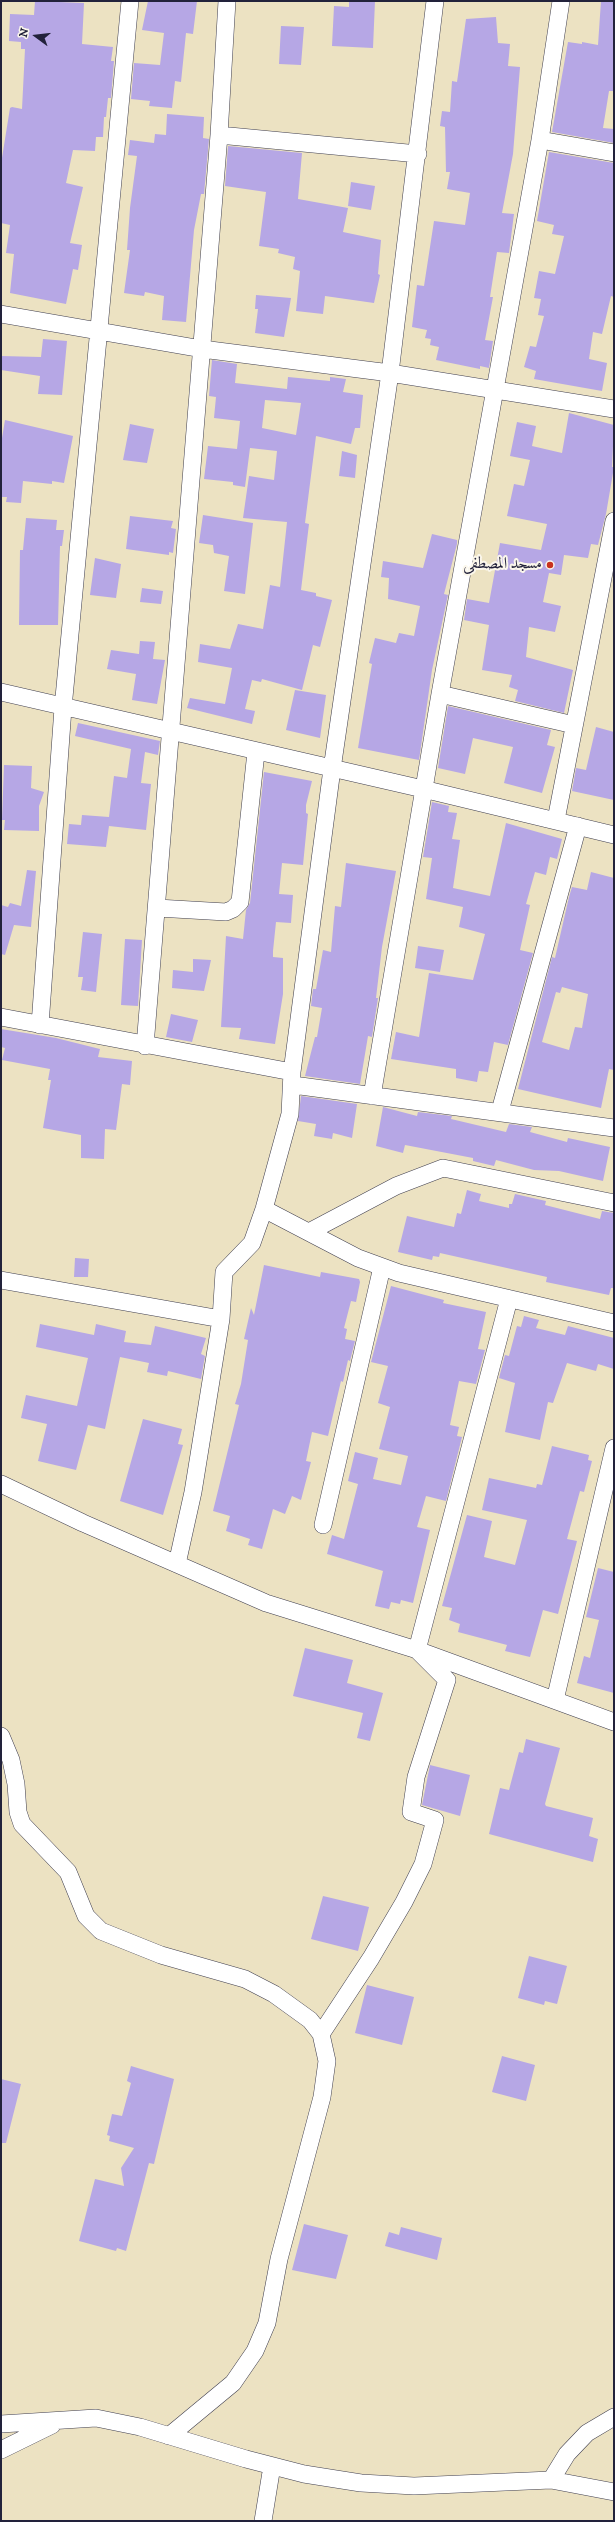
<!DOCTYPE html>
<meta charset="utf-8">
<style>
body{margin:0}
#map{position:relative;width:615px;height:2522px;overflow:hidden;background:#ece2c2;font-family:"IM FELL DW Pica",serif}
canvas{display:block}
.frame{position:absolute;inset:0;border:2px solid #22223b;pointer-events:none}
.north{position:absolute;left:16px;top:16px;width:40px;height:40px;-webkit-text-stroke:3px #fbf7ec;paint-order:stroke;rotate:285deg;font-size:11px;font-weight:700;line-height:16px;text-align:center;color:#22223b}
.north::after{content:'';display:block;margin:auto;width:14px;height:18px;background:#22223b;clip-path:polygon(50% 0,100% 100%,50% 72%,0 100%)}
</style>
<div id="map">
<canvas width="615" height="2522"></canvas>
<div class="frame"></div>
<div class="north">N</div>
</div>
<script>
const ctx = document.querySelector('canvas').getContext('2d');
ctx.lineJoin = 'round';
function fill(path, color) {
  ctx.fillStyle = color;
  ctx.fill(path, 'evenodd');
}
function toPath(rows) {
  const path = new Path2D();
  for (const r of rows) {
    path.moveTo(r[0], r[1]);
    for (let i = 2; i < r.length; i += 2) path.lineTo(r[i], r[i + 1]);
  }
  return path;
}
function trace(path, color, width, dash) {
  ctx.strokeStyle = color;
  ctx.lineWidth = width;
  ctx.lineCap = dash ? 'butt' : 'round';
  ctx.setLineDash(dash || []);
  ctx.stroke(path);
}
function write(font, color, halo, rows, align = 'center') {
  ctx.font = font + ' "IM FELL DW Pica",Amiri,serif';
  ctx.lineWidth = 4;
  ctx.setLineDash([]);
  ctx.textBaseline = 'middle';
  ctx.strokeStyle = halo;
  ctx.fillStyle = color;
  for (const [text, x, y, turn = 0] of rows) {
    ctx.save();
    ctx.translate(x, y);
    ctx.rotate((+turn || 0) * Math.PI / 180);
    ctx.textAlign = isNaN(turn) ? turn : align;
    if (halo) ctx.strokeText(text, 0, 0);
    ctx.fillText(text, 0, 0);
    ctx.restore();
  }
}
fill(toPath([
 [35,1,84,3,82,44,113,47,111,61,114,61,111,98,108,98,106,117,104,117,103,137,96,137,95,151,73,150,66,183,83,187,70,243,82,245,78,270,73,269,66,304,10,293,14,254,6,253,10,225,1,223,1,164,10,108,12,107,22,109,25,49,21,49,21,42,9,41,10,14,34,15],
 [148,1,197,1,193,34,186,33,181,82,175,81,172,108,149,106,150,101,131,99,134,63,160,65,164,33,142,30],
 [349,1,375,1,373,48,332,46,334,6,349,7],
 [601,1,614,1,614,91,609,91,603,128,614,129,614,143,552,132,568,42,582,44,582,42,598,45],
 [496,17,498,43,510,44,508,66,520,67,513,154,502,213,514,214,509,253,497,252,490,297,493,297,485,340,493,341,489,368,480,366,480,369,436,360,439,347,430,345,431,339,425,338,427,330,412,327,417,285,424,286,434,221,465,225,470,193,447,189,450,172,446,172,445,127,440,126,442,111,450,112,452,81,457,82,466,19],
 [281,26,304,27,301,65,279,64],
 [167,114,204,117,203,138,209,139,204,194,201,194,194,230,186,322,162,320,164,296,145,292,144,296,124,293,130,250,127,250,130,208,137,156,128,155,130,140,154,143,155,134,166,135],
 [228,146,302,153,298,199,348,208,343,232,381,240,378,274,380,275,374,303,325,296,323,314,296,311,300,271,293,269,295,257,278,253,279,249,259,246,266,192,225,186],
 [549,152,614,163,614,297,611,296,602,334,593,332,589,359,607,363,602,391,534,379,536,371,524,367,530,346,536,347,544,316,538,315,541,299,534,298,539,271,555,274,564,236,552,234,554,225,537,221],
 [351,182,375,186,371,210,348,206],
 [256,295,291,298,284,337,255,333,258,309,255,309],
 [43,339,67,341,62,395,38,394,40,376,1,370,1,356,41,357],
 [212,360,237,364,235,383,287,389,288,377,330,381,330,377,346,379,343,392,363,395,360,428,355,428,351,444,316,436,305,523,309,524,301,590,316,593,316,596,332,600,320,647,313,645,302,690,262,679,261,682,252,680,245,709,255,711,252,724,187,708,190,698,225,704,232,668,198,662,200,644,230,649,238,624,263,629,270,585,280,587,287,522,243,518,249,476,274,480,277,451,250,448,245,487,233,485,233,482,204,479,208,446,237,449,240,421,214,418,216,397,209,396],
 [265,400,301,403,296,435,262,428],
 [569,413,614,425,612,467,614,467,606,514,598,545,591,544,588,558,564,555,561,575,549,573,543,602,561,606,555,632,529,627,526,657,573,670,564,713,515,701,518,690,509,687,512,675,482,670,489,625,464,620,467,599,489,603,500,543,541,550,547,524,507,516,514,484,524,486,530,460,510,456,517,422,536,426,532,446,562,453],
 [5,420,73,436,64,483,52,481,52,484,23,481,21,503,6,502,7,497,1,497,1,444],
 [130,424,154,429,147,463,123,460],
 [342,451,357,455,355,478,339,476],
 [203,515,253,523,245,594,224,591,229,556,214,553,213,545,199,543],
 [130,516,173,521,171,528,176,529,173,553,169,552,169,555,126,549],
 [26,518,57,520,56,530,64,530,62,546,60,546,58,625,19,625,20,550,23,550],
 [432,534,457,540,457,544,444,594,448,595,432,670,419,760,358,748,372,664,369,663,375,638,396,643,399,633,414,636,420,606,388,599,389,578,381,577,383,561,423,568],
 [95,558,121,564,116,598,90,595],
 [142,588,163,591,161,604,140,602],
 [140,641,155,642,153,659,165,660,157,704,132,700,136,674,107,669,111,650,139,654],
 [295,690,326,695,320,738,286,730],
 [448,706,551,730,547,745,555,747,542,793,504,783,513,747,473,738,465,774,438,768],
 [78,723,160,741,158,755,145,752,141,783,151,784,146,830,109,826,106,847,67,844,69,824,81,825,82,815,109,817,114,776,127,778,131,749,75,736],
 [596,727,614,732,614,800,572,791,576,768,586,770],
 [4,765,32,766,31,788,44,792,39,806,39,831,4,830,5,820,2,820],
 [264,772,312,781,306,805,306,813,308,814,303,865,282,863,279,894,293,895,291,923,276,922,273,951,273,957,283,958,283,994,275,1044,239,1039,241,1028,221,1027,226,936,243,939,246,910,250,903],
 [432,802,449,806,448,812,457,813,452,839,460,840,453,888,490,896,506,823,562,839,557,859,550,857,546,875,535,872,526,904,530,905,520,950,533,953,508,1045,494,1042,488,1072,479,1071,477,1082,456,1078,456,1069,391,1059,396,1032,419,1037,429,973,473,980,485,934,459,927,463,907,426,899,432,858,423,857],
 [346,863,396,871,382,947,376,998,378,998,372,1037,368,1036,360,1084,305,1076,315,1037,317,1037,322,1008,311,1006,313,989,316,989,323,950,331,952,335,906,341,907],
 [27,870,36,871,31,927,14,925,5,955,1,954,1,905,8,907,10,903,21,906],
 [591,872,614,878,614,1070,609,1069,601,1108,518,1089,552,957,555,958,569,897,572,887,587,890],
 [562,987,588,994,582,1028,575,1027,569,1050,542,1042,556,992,560,993],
 [83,932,102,934,96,992,81,990,83,977,78,977],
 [125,939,142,940,138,1006,121,1005],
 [418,946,444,950,440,972,415,968],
 [193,959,211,960,204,991,172,988,173,970,193,972],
 [171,1014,198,1020,192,1042,166,1037],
 [1,1029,56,1038,100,1049,98,1057,132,1061,130,1085,122,1084,116,1130,105,1129,104,1159,81,1158,81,1135,43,1128,51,1080,48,1080,50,1069,2,1060,5,1048,1,1047],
 [301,1096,357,1104,352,1138,333,1133,332,1139,314,1136,316,1124,298,1121],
 [383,1107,417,1116,418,1112,452,1116,451,1119,506,1132,509,1124,532,1127,530,1132,567,1142,568,1138,610,1147,603,1181,559,1171,534,1170,496,1160,494,1166,473,1161,473,1158,405,1145,403,1153,376,1146],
 [467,1190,481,1194,479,1201,509,1208,509,1204,512,1204,515,1194,546,1201,545,1205,600,1219,602,1211,614,1213,614,1288,611,1288,609,1295,546,1282,547,1277,440,1253,439,1257,433,1256,432,1260,398,1252,407,1216,454,1227,457,1213,461,1214],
 [75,1258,89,1259,88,1277,74,1277],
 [264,1265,320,1277,321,1272,359,1279,360,1282,356,1302,351,1301,344,1328,347,1329,345,1339,355,1341,350,1361,348,1360,343,1382,341,1381,328,1436,312,1432,306,1461,311,1462,301,1500,292,1496,285,1514,273,1509,262,1549,248,1545,250,1539,226,1531,230,1516,213,1511,239,1405,235,1404,241,1384,248,1340,244,1339,251,1308,254,1315],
 [391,1286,444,1300,443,1303,486,1312,478,1349,485,1350,476,1384,459,1381,450,1425,459,1427,457,1436,462,1437,446,1501,426,1496,417,1527,430,1530,413,1603,401,1600,400,1604,391,1602,389,1609,375,1606,383,1571,327,1554,332,1535,344,1539,358,1484,348,1481,355,1452,378,1458,373,1479,401,1485,408,1456,379,1449,390,1407,378,1403,388,1366,371,1362],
 [524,1316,539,1320,536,1328,565,1335,568,1326,614,1338,614,1369,598,1364,596,1371,567,1363,553,1403,548,1402,540,1440,505,1432,515,1383,499,1378,505,1355,509,1356,517,1326,521,1327],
 [40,1324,94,1335,96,1324,126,1331,124,1342,151,1345,155,1326,206,1338,201,1354,205,1356,201,1379,168,1371,167,1376,147,1372,149,1363,120,1357,105,1429,88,1425,76,1470,38,1461,47,1424,21,1418,26,1395,77,1406,88,1358,36,1347],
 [143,1419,182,1429,178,1444,183,1445,163,1515,120,1501],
 [552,1446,589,1455,588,1460,592,1461,584,1492,580,1491,567,1539,577,1541,558,1614,543,1610,530,1657,505,1651,507,1645,458,1632,460,1624,449,1620,452,1608,442,1606,467,1515,492,1521,484,1557,515,1565,527,1520,482,1510,489,1478,536,1488,537,1484,542,1485],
 [598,1568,614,1572,614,1693,577,1683,584,1656,590,1658,599,1620,586,1617],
 [305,1648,353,1660,347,1683,383,1693,370,1741,357,1738,363,1713,293,1696],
 [526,1739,560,1748,545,1804,546,1806,593,1818,589,1836,598,1839,593,1862,489,1834,500,1788,509,1790,519,1752,523,1753],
 [430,1765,470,1775,460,1816,422,1805],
 [323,1896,369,1907,358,1951,311,1939],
 [529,1956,567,1966,557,2004,545,2001,544,2005,518,1998],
 [367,1985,414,1997,402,2045,355,2033],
 [502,2056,535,2065,526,2101,492,2092],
 [131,2066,174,2079,154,2164,149,2163,126,2251,117,2248,116,2251,79,2241,95,2179,124,2186,121,2168,134,2148,109,2141,110,2136,107,2135,112,2114,122,2116,131,2083,127,2081],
 [1,2079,21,2084,6,2143,1,2143],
 [304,2224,348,2235,336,2279,292,2270],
 [401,2227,442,2238,437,2260,385,2246,389,2232,399,2235]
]), '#b6a7e5');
const minor = toPath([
 [219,135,418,154],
 [540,140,614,153],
 [1,314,202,349,390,373,614,409],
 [1,692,423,789,614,835],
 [440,694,574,725],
 [556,820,614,521],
 [157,908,226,912,233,909,240,902,256,752],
 [1,1017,292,1072],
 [40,1025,63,708,130,1],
 [145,1046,219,135,227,1],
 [293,1085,614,1128],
 [372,1096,440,694,540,140,561,1],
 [500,1111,578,826],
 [264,1209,358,1258,399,1273,614,1323],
 [309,1232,396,1186,443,1168,614,1203],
 [1,1280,221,1319],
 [1,1484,83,1523,266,1603,417,1650,614,1722],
 [323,1525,382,1267],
 [177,1564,193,1492,221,1319,224,1272,252,1243,264,1209,290,1114,292,1072,332,769,390,373,435,1],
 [555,1700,614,1448],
 [1,1736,11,1760,16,1784,18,1812,22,1824,68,1872,86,1916,101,1931,161,1955,245,1979,274,1994,310,2020,321,2034,327,2061,322,2097,279,2259,267,2323,255,2351,233,2383,169,2436],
 [321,2034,371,1958,404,1902,423,1864,435,1820,411,1812,416,1777,447,1680,417,1650,509,1299],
 [1,2424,96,2418,140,2427,246,2459,304,2474,361,2483,414,2486,551,2480,614,2492],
 [1,2450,52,2425],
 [551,2480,567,2454,587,2433,614,2417],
 [263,2521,272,2466]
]);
trace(minor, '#403f4f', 18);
trace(minor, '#fff', 17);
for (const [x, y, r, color] of [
 [550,565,4,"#c8321e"]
]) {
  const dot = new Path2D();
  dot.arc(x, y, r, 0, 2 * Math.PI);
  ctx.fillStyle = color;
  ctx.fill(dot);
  trace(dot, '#fbf7ec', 1.5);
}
write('16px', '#22223b', '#fbf7ec', [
 ["مسجد المصطفى",542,565]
], 'right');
</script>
